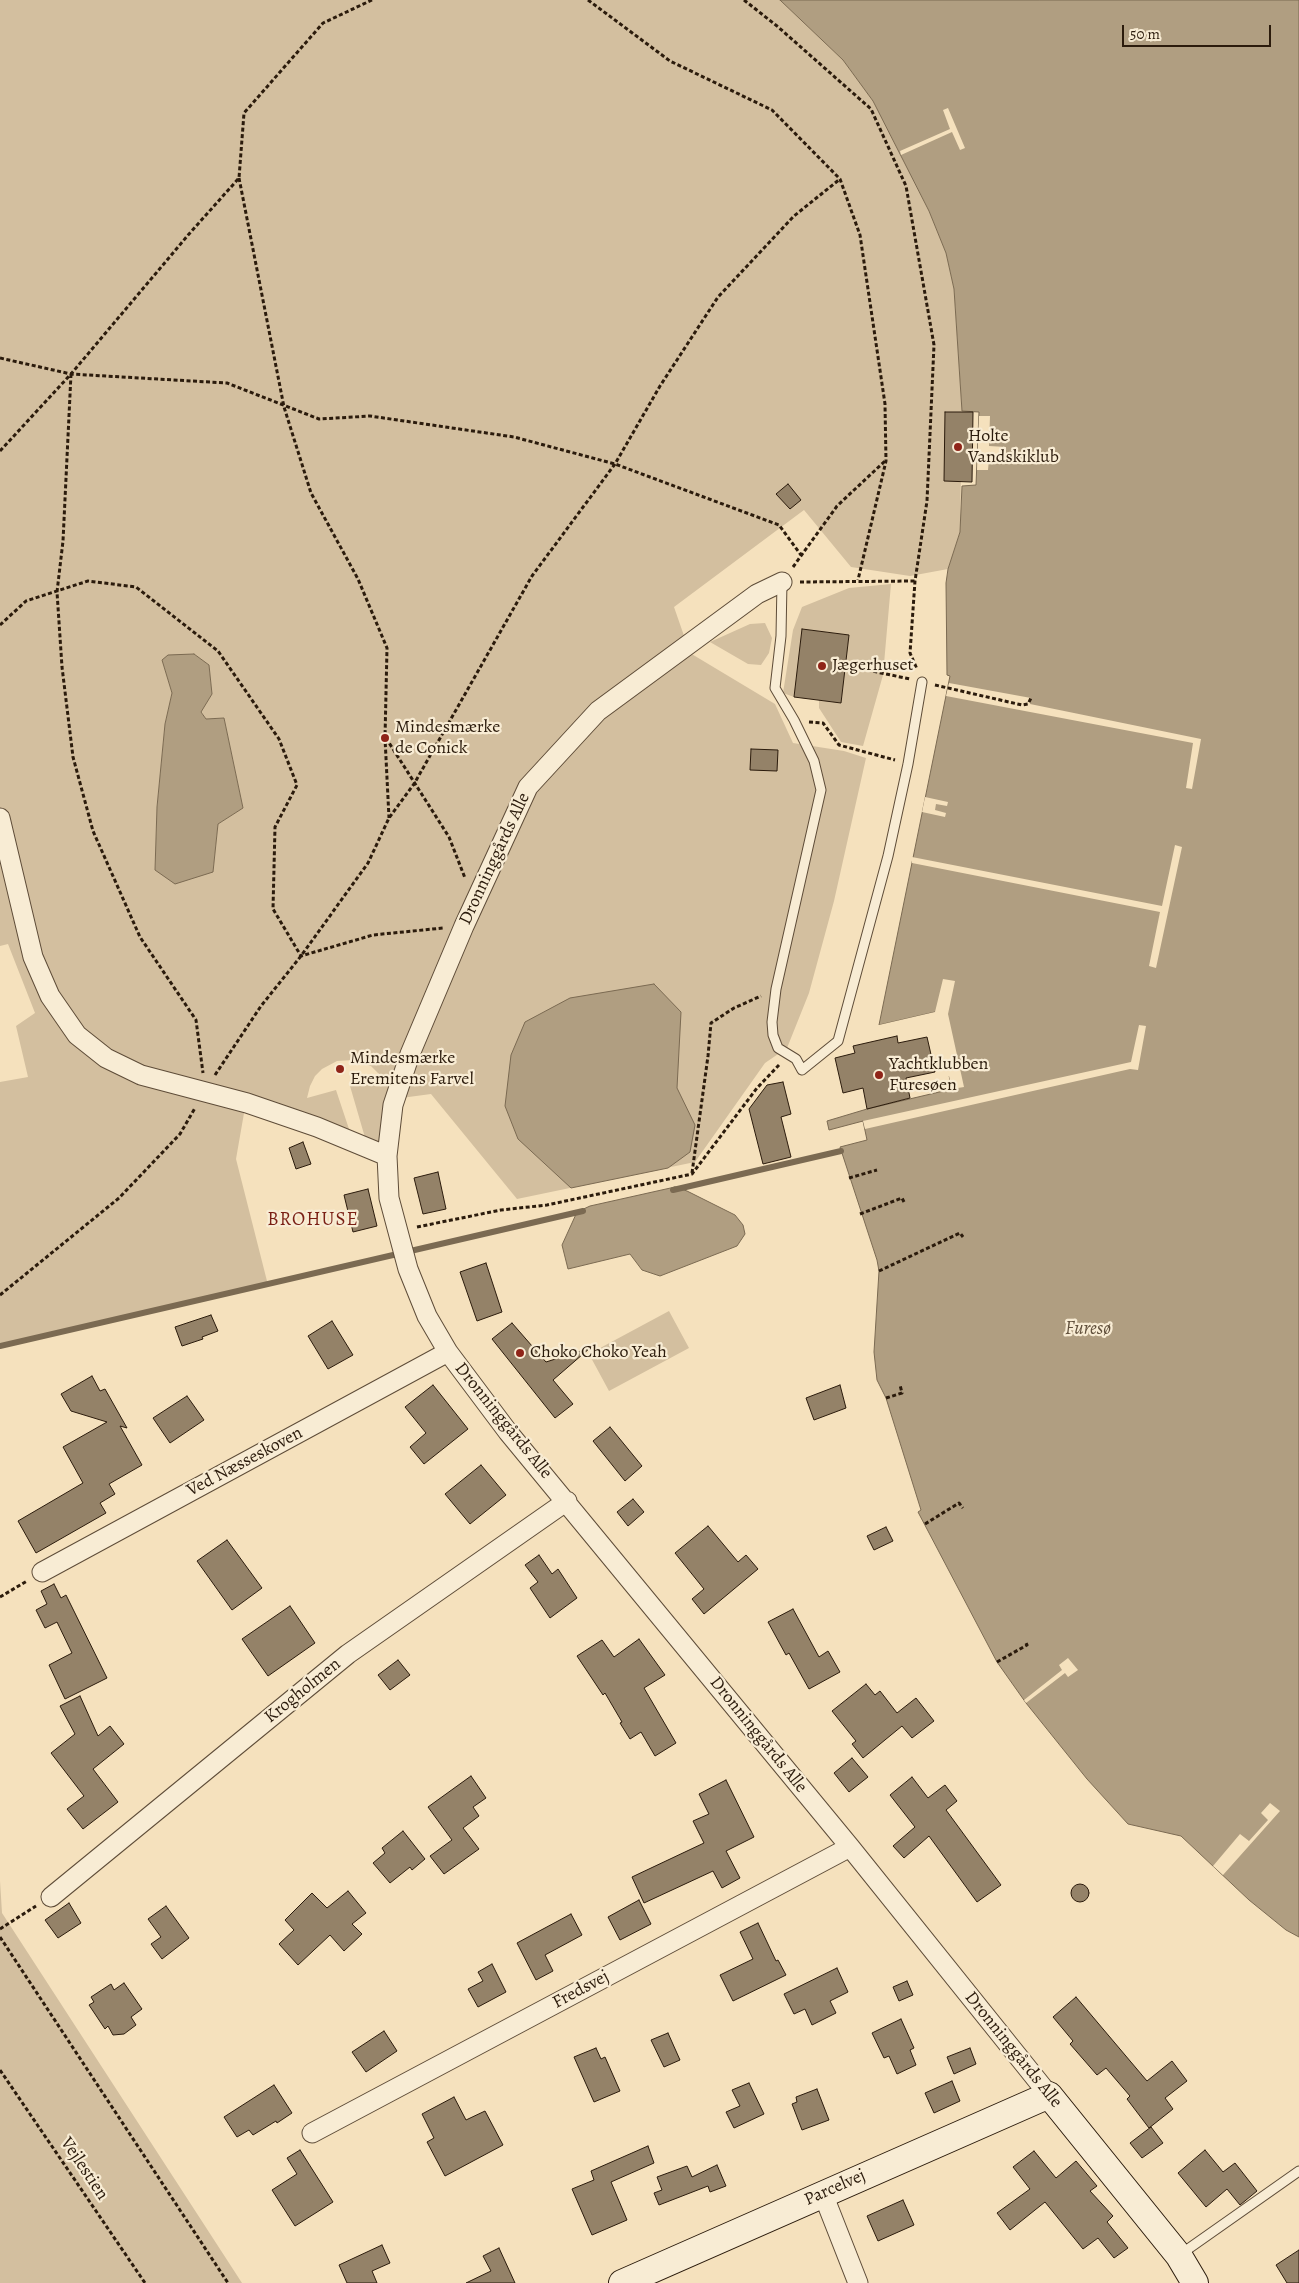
<!DOCTYPE html>
<meta charset="utf-8">
<style>
body{margin:0}
#map{position:relative;width:1299px;height:2283px;overflow:hidden;background:#f5e1bd;font-family:Alegreya,serif}
canvas{display:block}
.scale{position:absolute;left:1122px;top:25px;width:149px;height:22px;box-sizing:border-box;border:2px solid #2b1b0c;border-top:0;padding-left:6px;font-size:15px;line-height:18px;white-space:nowrap;color:#2b1b0c;-webkit-text-stroke:4px #f8ecd4;paint-order:stroke}
</style>
<div id="map">
<canvas width="1299" height="2283"></canvas>
<div class="scale">50 m</div>
</div>
<script>
const ctx = document.querySelector('canvas').getContext('2d');
ctx.lineJoin = 'round';
function fill(path, color) {
  ctx.fillStyle = color;
  ctx.fill(path, 'evenodd');
}
function toPath(rows) {
  const path = new Path2D();
  for (const r of rows) {
    if (r.length === 3) {
      path.moveTo(r[0] + r[2], r[1]);
      path.arc(r[0], r[1], r[2], 0, 2 * Math.PI);
      continue;
    }
    path.moveTo(r[0], r[1]);
    for (let i = 2; i < r.length; i += 2) path.lineTo(r[i], r[i + 1]);
  }
  return path;
}
function trace(path, color, width, dash) {
  ctx.strokeStyle = color;
  ctx.lineWidth = width;
  ctx.lineCap = dash ? 'butt' : 'round';
  ctx.setLineDash(dash || []);
  ctx.stroke(path);
}
function write(font, color, halo, rows, align = 'center') {
  ctx.font = font + ' Alegreya,serif';
  ctx.lineWidth = 4.5;
  ctx.setLineDash([]);
  ctx.textBaseline = 'middle';
  ctx.strokeStyle = halo;
  ctx.fillStyle = color;
  for (const [text, x, y, turn = 0] of rows) {
    ctx.save();
    ctx.translate(x, y);
    ctx.rotate((+turn || 0) * Math.PI / 180);
    ctx.textAlign = isNaN(turn) ? turn : align;
    if (halo) ctx.strokeText(text, 0, 0);
    ctx.fillText(text, 0, 0);
    ctx.restore();
  }
}
fill(toPath([
 [0,0,780,0,843,60,873,101,929,211,946,253,954,289,962,411,960,532,948,569,910,576,851,567,804,510,674,607,690,653,775,704,793,743,844,751,866,758,834,901,809,993,787,1048,765,1063,695,1162,517,1199,431,1094,386,1100,382,1144,366,1141,350,1086,382,1077,371,1066,353,1060,337,1061,322,1069,315,1076,310,1086,307,1098,336,1090,351,1135,247,1096,236,1159,268,1285,0,1347,0,1082,28,1077,16,1026,35,1013,8,944,0,946],
 [194,654,209,665,212,694,201,711,206,719,224,718,243,808,218,824,213,872,155,870,157,807,165,724,172,693,162,660],
 [891,584,883,675,863,746,841,742,819,708,819,700,841,703,849,635,803,629,794,697,783,693,793,630,802,607,849,588],
 [765,623,772,638,769,653,761,665,748,664,710,642,750,624],
 [669,1311,689,1348,609,1391,589,1354],
 [0,1881,2,1913,242,2283,0,2283]
]), '#d3bf9f');
const water = toPath([
 [780,0,1299,0,1299,1937,1286,1930,1249,1900,1181,1836,1128,1824,1087,1779,1026,1703,997,1662,918,1512,921,1510,886,1398,877,1380,874,1352,879,1271,877,1260,840,1147,867,1140,863,1121,829,1130,827,1121,867,1109,952,1089,935,1012,879,1025,950,676,947,675,946,583,948,569,960,532,962,486,976,485,979,412,962,411,954,289,946,253,929,211,873,101,843,60,780,0],
 [194,654,209,665,212,694,201,712,206,719,224,718,243,808,218,824,213,872,175,884,155,870,157,807,165,724,172,693,162,660,168,655,194,654],
 [654,984,681,1012,677,1088,695,1125,690,1152,668,1168,571,1188,518,1139,505,1106,511,1055,525,1022,570,998,654,984],
 [675,1187,687,1191,735,1215,743,1225,745,1234,737,1246,660,1276,642,1270,630,1254,568,1269,562,1245,577,1212,590,1206,675,1187]
]);
fill(water, '#b09e81');
trace(water, '#7b6a52', 1);
fill(toPath([
 [948,108,965,148,960,150,952,132,901,155,900,151,950,129,943,110],
 [979,416,990,416,989,446,1006,447,1006,459,989,459,988,470,977,470],
 [949,683,1031,698,1030,704,1201,739,1192,789,1186,788,1193,743,946,696],
 [925,797,948,802,947,806,936,804,935,810,946,813,945,817,922,812],
 [1175,845,1182,847,1156,968,1149,966,1160,912,912,863,912,857,1162,906],
 [943,979,955,981,948,1014,964,1087,952,1089,949,1076,947,1077,933,1015,879,1027,879,1025,935,1012],
 [1139,1025,1146,1026,1138,1070,1130,1069,865,1129,863,1121,1131,1062],
 [1068,1658,1078,1670,1068,1677,1065,1673,1026,1703,1024,1700,1062,1670,1059,1665],
 [1270,1803,1280,1811,1223,1875,1213,1866,1240,1834,1249,1841,1268,1820,1261,1813]
]), '#f5e1bd');
trace(toPath([
 [673,1190,841,1151],
 [0,1346,583,1211]
]), '#7b6a52', 6);
const building = toPath([
 [945,412,973,412,972,482,944,481,945,412],
 [788,484,801,500,790,509,776,494,788,484],
 [802,629,849,635,841,703,794,697,802,629],
 [751,749,778,750,777,771,750,770,751,749],
 [897,1036,898,1043,927,1037,935,1072,906,1078,910,1098,867,1109,863,1088,843,1093,835,1058,855,1053,853,1046,897,1036],
 [783,1082,791,1114,781,1117,791,1157,763,1164,749,1109,767,1085,783,1082],
 [303,1142,311,1164,296,1169,289,1148,303,1142],
 [438,1172,446,1209,423,1214,414,1178,438,1172],
 [368,1189,377,1226,353,1232,344,1195,368,1189],
 [486,1263,502,1312,477,1321,460,1272,486,1263],
 [211,1315,218,1331,202,1337,203,1339,182,1346,175,1327,211,1315],
 [332,1321,353,1355,328,1369,308,1336,332,1321],
 [512,1323,546,1362,590,1348,553,1380,573,1404,555,1418,492,1339,512,1323],
 [92,1376,100,1391,105,1389,127,1428,120,1426,142,1465,109,1484,115,1494,100,1503,106,1513,36,1553,18,1521,83,1483,63,1447,107,1422,71,1411,61,1394,92,1376],
 [433,1385,468,1429,424,1464,410,1447,426,1433,405,1407,433,1385],
 [840,1385,846,1408,814,1420,806,1398,840,1385],
 [187,1396,204,1420,170,1443,153,1418,187,1396],
 [610,1427,642,1466,625,1481,593,1441,610,1427],
 [481,1465,506,1495,470,1524,445,1494,481,1465],
 [633,1499,644,1512,628,1526,617,1512,633,1499],
 [708,1526,738,1562,746,1555,758,1569,704,1614,692,1599,704,1589,675,1553,708,1526],
 [886,1527,893,1541,874,1550,867,1536,886,1527],
 [227,1540,262,1588,232,1610,197,1561,227,1540],
 [539,1555,552,1574,558,1569,577,1598,550,1618,530,1588,538,1582,525,1565,539,1555],
 [54,1584,61,1598,66,1595,107,1678,65,1699,49,1665,72,1653,57,1622,45,1628,36,1610,47,1604,41,1591,54,1584],
 [290,1606,315,1643,268,1676,242,1639,290,1606],
 [793,1609,819,1657,828,1651,840,1672,809,1689,789,1653,786,1655,768,1622,793,1609],
 [639,1639,665,1675,644,1688,676,1743,655,1756,641,1732,630,1739,620,1723,622,1722,605,1693,603,1695,577,1656,602,1640,614,1657,639,1639],
 [398,1660,410,1675,390,1690,378,1675,398,1660],
 [866,1684,875,1695,880,1691,897,1713,916,1698,934,1721,912,1738,902,1726,863,1758,852,1744,856,1741,832,1711,866,1684],
 [80,1696,98,1736,110,1726,124,1744,93,1769,118,1802,83,1829,67,1809,84,1796,51,1753,75,1734,60,1706,80,1696],
 [852,1758,868,1777,849,1792,834,1773,852,1758],
 [471,1776,486,1798,473,1807,479,1816,463,1828,479,1849,444,1874,430,1856,452,1840,428,1807,471,1776],
 [912,1777,928,1798,945,1785,957,1801,946,1810,1001,1885,977,1902,929,1836,904,1858,893,1846,915,1827,890,1795,912,1777],
 [726,1780,754,1837,726,1851,740,1878,722,1888,713,1871,644,1903,632,1877,704,1843,693,1821,709,1814,699,1794,726,1780],
 [403,1831,425,1859,412,1870,410,1867,390,1883,373,1863,385,1853,382,1848,403,1831],
 [1080,1893,9],
 [348,1891,366,1913,352,1924,362,1934,344,1951,330,1935,298,1965,279,1944,294,1930,285,1920,312,1893,327,1908,348,1891],
 [639,1900,651,1924,620,1940,608,1917,639,1900],
 [69,1903,81,1923,58,1938,45,1920,69,1903],
 [166,1906,189,1938,162,1959,151,1944,161,1937,148,1919,166,1906],
 [571,1914,582,1935,545,1955,553,1971,536,1980,517,1943,571,1914],
 [758,1923,776,1961,778,1960,786,1975,733,2001,720,1975,753,1959,740,1932,758,1923],
 [492,1964,506,1992,478,2007,468,1989,483,1981,478,1972,492,1964],
 [837,1968,848,1992,830,2001,836,2013,812,2025,805,2009,794,2014,784,1994,837,1968],
 [907,1981,913,1995,899,2001,893,1987,907,1981],
 [124,1983,142,2009,131,2017,136,2025,124,2034,113,2035,108,2026,105,2029,89,2005,94,2002,91,1997,111,1984,114,1990,124,1983],
 [1076,1997,1147,2081,1172,2061,1187,2081,1165,2098,1173,2109,1149,2128,1127,2099,1130,2096,1106,2068,1097,2075,1070,2044,1073,2041,1053,2017,1076,1997],
 [901,2019,914,2048,910,2050,916,2065,897,2074,889,2056,884,2058,872,2033,901,2019],
 [384,2031,397,2051,366,2072,352,2052,384,2031],
 [668,2033,680,2060,664,2067,651,2040,668,2033],
 [596,2048,601,2059,605,2057,620,2091,594,2102,574,2057,596,2048],
 [970,2048,976,2064,954,2074,947,2057,970,2048],
 [952,2081,960,2101,934,2113,925,2093,952,2081],
 [749,2083,764,2114,734,2128,726,2112,740,2106,732,2090,749,2083],
 [274,2085,292,2113,277,2123,276,2121,253,2135,249,2130,237,2137,224,2117,274,2085],
 [817,2089,829,2120,802,2130,792,2104,797,2102,796,2097,817,2089],
 [454,2097,466,2120,485,2111,503,2145,445,2176,427,2142,434,2138,422,2114,454,2097],
 [1151,2127,1163,2143,1142,2158,1130,2143,1151,2127],
 [648,2146,654,2163,611,2182,627,2220,592,2235,572,2189,594,2180,591,2171,648,2146],
 [300,2150,333,2202,295,2226,272,2190,297,2174,287,2158,300,2150],
 [1205,2150,1223,2172,1235,2163,1257,2191,1240,2205,1227,2189,1206,2207,1178,2173,1205,2150],
 [1034,2151,1056,2178,1076,2161,1097,2186,1090,2191,1113,2216,1107,2222,1128,2248,1114,2258,1098,2238,1083,2249,1045,2202,1010,2230,997,2213,1030,2189,1013,2167,1034,2151],
 [717,2165,726,2186,710,2192,708,2186,659,2205,654,2193,662,2190,657,2177,687,2166,692,2177,717,2165],
 [903,2200,914,2225,878,2241,867,2216,903,2200],
 [382,2245,390,2263,372,2271,377,2283,347,2283,339,2265,382,2245],
 [499,2248,515,2283,466,2283,491,2271,483,2256,499,2248],
 [1299,2250,1299,2283,1287,2283,1276,2265,1299,2250]
]);
fill(building, '#948268');
trace(building, '#2b1b0c', 1);
const lane = toPath([
 [782,582,781,636,775,688,794,720,814,761,821,790,776,989,772,1022,773,1035,778,1048,796,1059,802,1070,838,1041,888,856,908,764,922,682],
 [1181,2254,1299,2171]
]);
const street = toPath([
 [782,582,757,594,598,711,528,787,464,926,410,1054,393,1105,387,1156,389,1198,408,1269,427,1316,448,1352,508,1432,850,1847,1049,2095],
 [0,818,33,957,50,996,77,1035,106,1058,141,1075,247,1103,317,1127,387,1156],
 [42,1572,448,1352],
 [51,1897,348,1654,567,1501],
 [312,2133,850,1847],
 [823,2194,858,2283]
]);
const secondary = toPath([
 [622,2283,1049,2095,1179,2256,1195,2283]
]);
trace(lane, '#5e4c38', 11);
trace(street, '#5e4c38', 21);
trace(secondary, '#2b1b0c', 28);
trace(toPath([
 [588,0,670,61,772,110,840,179,860,235,885,404,886,461,858,580],
 [744,0,777,26,871,109,906,186,934,345,927,501,915,581,910,653,917,669],
 [239,178,284,407,311,493,358,579,387,648,385,738,389,818],
 [0,358,71,374,227,383,319,419,370,416,514,437,615,464,779,525,801,555],
 [71,374,63,541,57,592,62,667,73,757,93,831,140,937,196,1020,203,1073],
 [0,451,71,374,189,234,239,178,244,113,323,23,372,0],
 [793,567,837,506,885,461],
 [800,582,915,581],
 [0,625,26,601,88,581,136,587,218,651,279,739,297,785,275,827,273,909,301,956,373,935,443,928],
 [867,670,910,679],
 [935,685,1022,705,1028,704,1031,698],
 [809,722,823,723,839,745,895,760],
 [386,738,449,837,465,878],
 [215,1075,261,1006,301,956,368,863,389,818,414,784,532,576,615,464,660,386,718,297,794,216,840,179],
 [692,1173,708,1056,711,1023,734,1008,761,996],
 [849,1178,877,1170],
 [860,1214,902,1198,904,1202],
 [417,1227,501,1210,547,1205,692,1174,757,1088,779,1065],
 [879,1271,960,1233,963,1237],
 [0,1295,119,1198,180,1134,195,1108],
 [886,1398,902,1393,900,1385],
 [925,1524,959,1503,963,1508],
 [0,1597,27,1581],
 [997,1662,1027,1645,1025,1641],
 [0,1929,36,1906],
 [0,1937,228,2283],
 [0,2070,145,2283]
]), '#2b1b0c', 3, [4, 2.5]);
trace(lane, '#f8ecd4', 9);
trace(street, '#f8ecd4', 19);
trace(secondary, '#f8ecd4', 26);
for (const [x, y, r, color] of [
 [958,447,5,"#8f2418"],
 [822,666,5,"#8f2418"],
 [385,738,5,"#8f2418"],
 [340,1069,5,"#8f2418"],
 [879,1075,5,"#8f2418"],
 [520,1353,5,"#8f2418"]
]) {
  const dot = new Path2D();
  dot.arc(x, y, r, 0, 2 * Math.PI);
  ctx.fillStyle = color;
  ctx.fill(dot);
  trace(dot, '#f8ecd4', 2);
}
write('18px', '#2b1b0c', '#f8ecd4', [
 ["Holte",968,437],
 ["Vandskiklub",968,458],
 ["Jægerhuset",832,666],
 ["Mindesmærke",395,728],
 ["de Conick",395,749],
 ["Mindesmærke",350,1059],
 ["Eremitens Farvel",350,1080],
 ["Yachtklubben",889,1065],
 ["Furesøen",889,1086],
 ["Choko Choko Yeah",530,1353]
], 'left');
write('18px', '#2b1b0c', '#f8ecd4', [
 ["Dronninggårds Alle",495,859,-65],
 ["Dronninggårds Alle",503,1421,51],
 ["Ved Næsseskoven",245,1462,-28],
 ["Krogholmen",303,1691,-39],
 ["Dronninggårds Alle",758,1735,51],
 ["Fredsvej",581,1990,-28],
 ["Dronninggårds Alle",1013,2050,51],
 ["Vejlestien",84,2169,56],
 ["Parcelvej",835,2188,-24]
]);
ctx.letterSpacing = '1px';
write('19px', '#7a1f14', '#f8ecd4', [
 ["BROHUSE",313,1220]
]);
ctx.letterSpacing = '0px';
write('italic 19px', '#604f3b', '#f8ecd4', [
 ["Furesø",1088,1329]
]);
</script>
